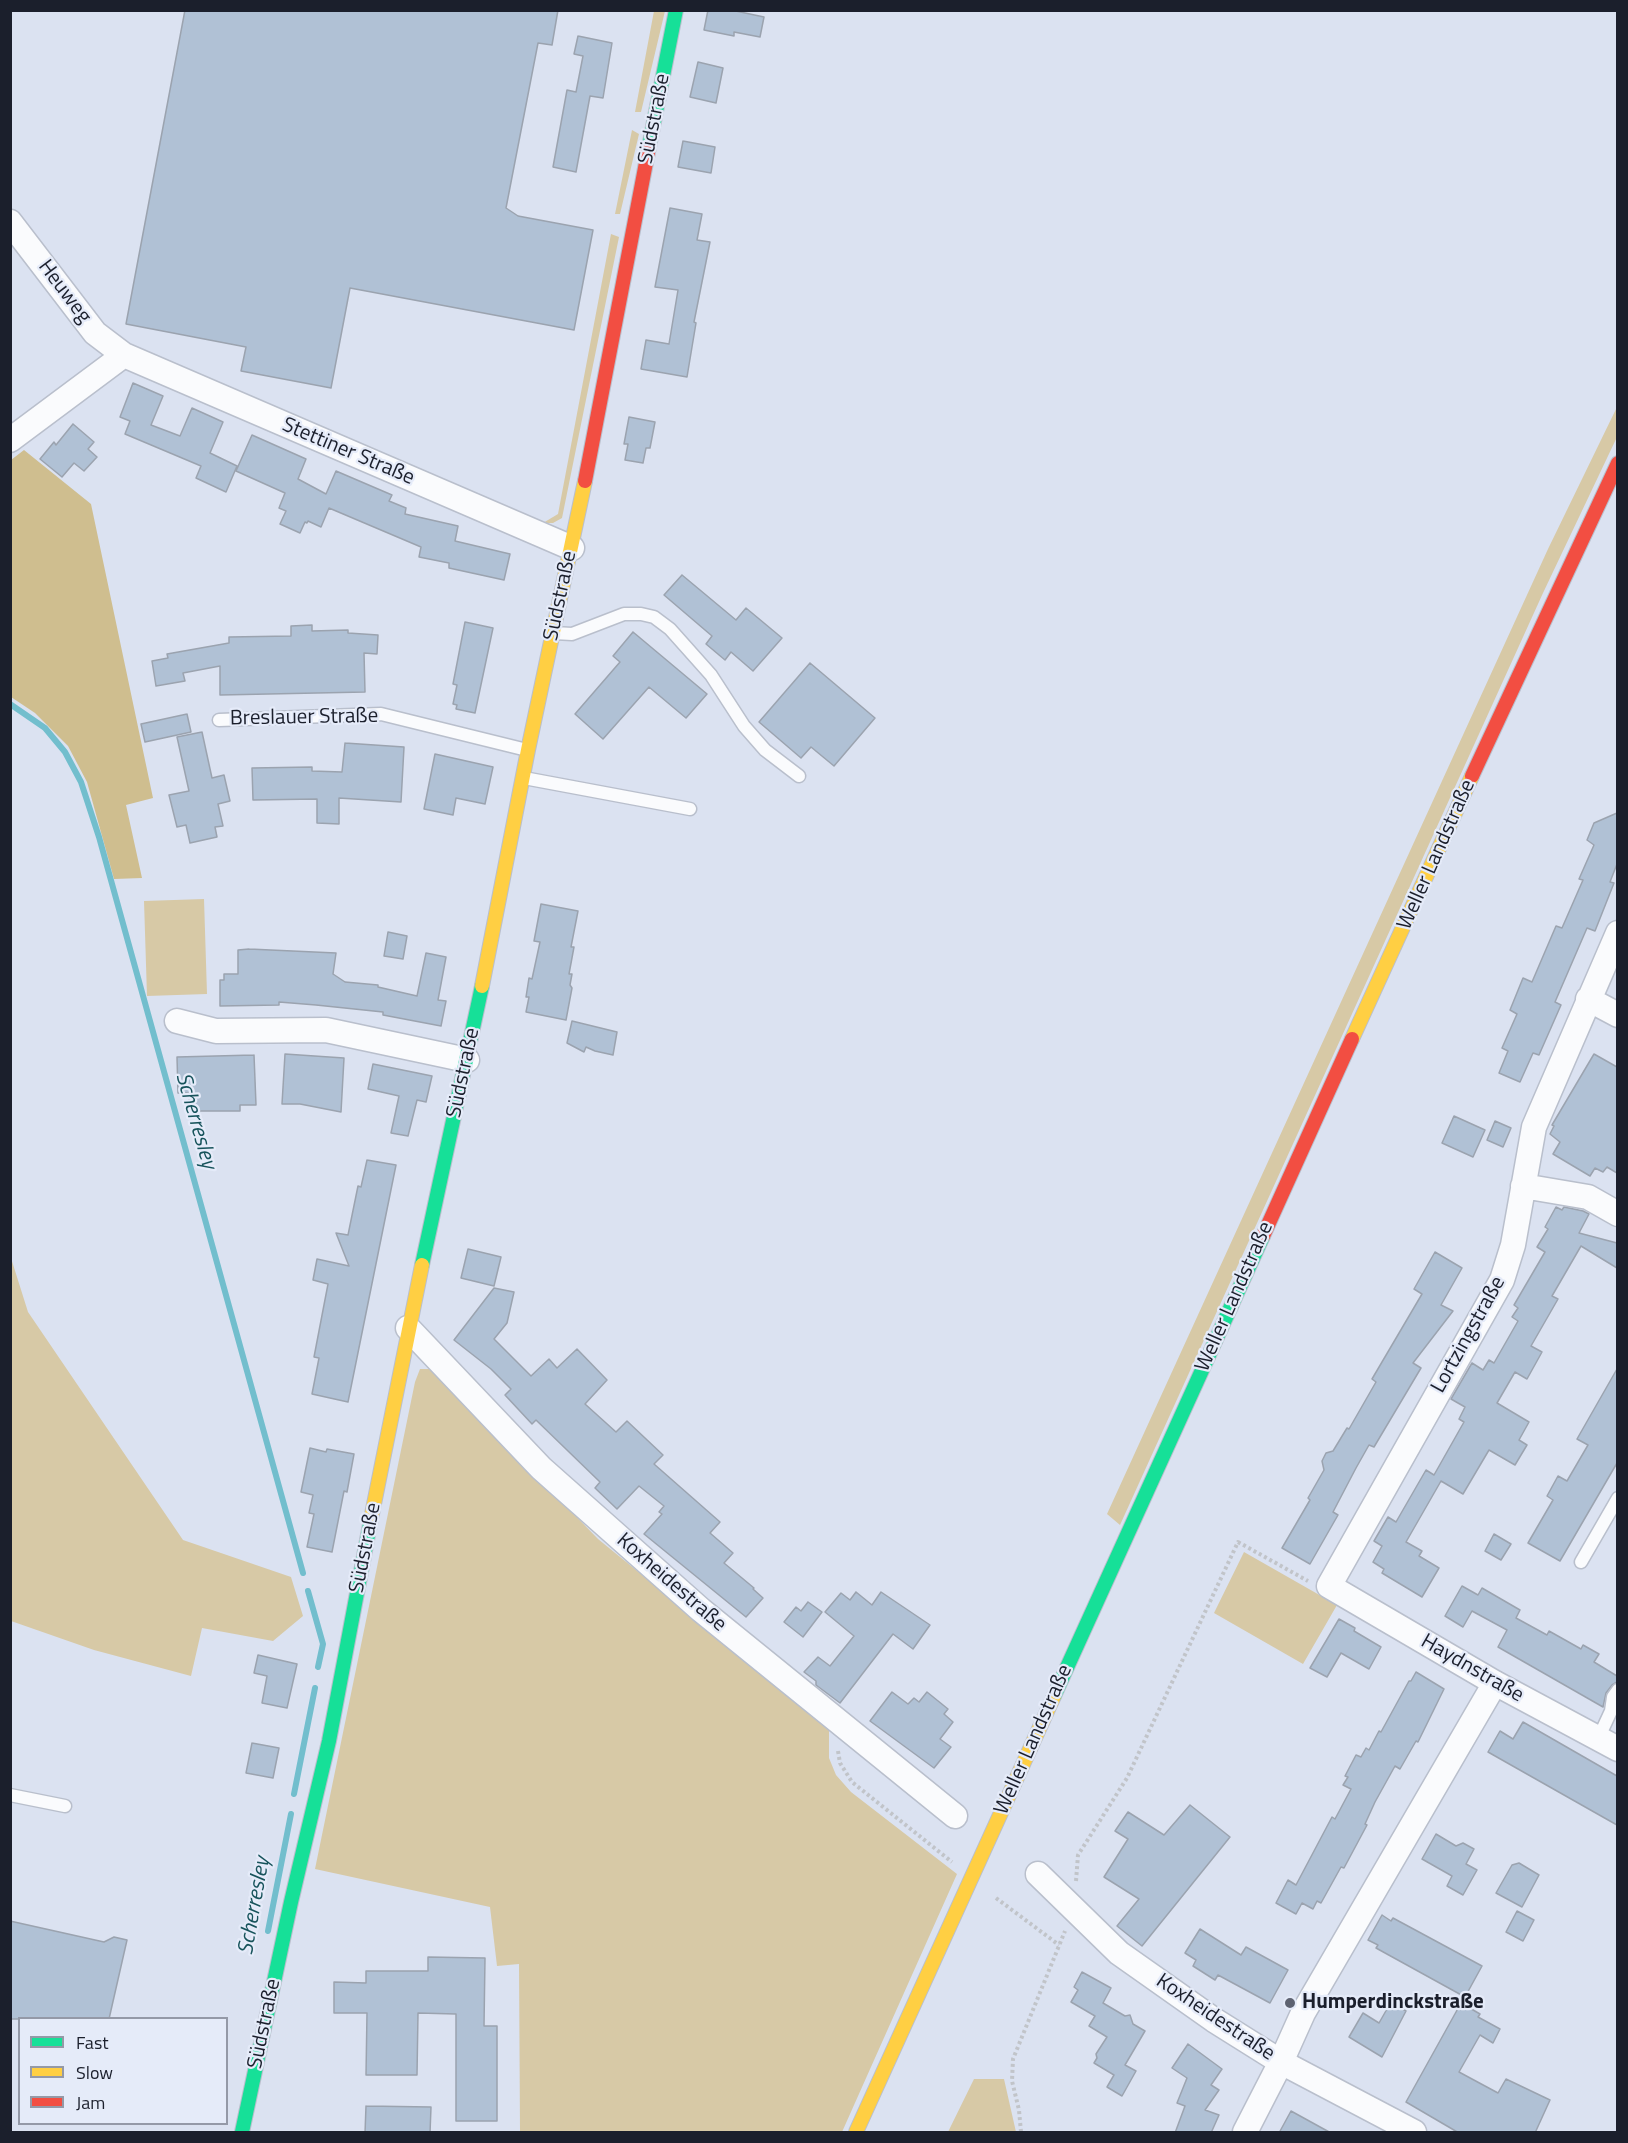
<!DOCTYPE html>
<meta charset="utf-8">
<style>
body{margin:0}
#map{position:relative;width:1628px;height:2143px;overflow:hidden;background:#dbe2f1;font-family:"Titillium Web",sans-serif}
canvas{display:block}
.frame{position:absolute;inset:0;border:12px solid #1b1f2c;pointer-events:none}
.legend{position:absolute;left:18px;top:2017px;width:210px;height:108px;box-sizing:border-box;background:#e5ebf9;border:2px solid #9499a7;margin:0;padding:8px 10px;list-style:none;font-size:18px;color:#1b1f2c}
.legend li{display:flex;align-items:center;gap:12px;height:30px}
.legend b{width:30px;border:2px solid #9499a7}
</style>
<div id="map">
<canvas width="1628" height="2143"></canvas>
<div class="frame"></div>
<ul class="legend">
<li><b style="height:8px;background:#16e098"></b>Fast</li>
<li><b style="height:8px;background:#ffcf43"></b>Slow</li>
<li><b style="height:8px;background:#f24e42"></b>Jam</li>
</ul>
</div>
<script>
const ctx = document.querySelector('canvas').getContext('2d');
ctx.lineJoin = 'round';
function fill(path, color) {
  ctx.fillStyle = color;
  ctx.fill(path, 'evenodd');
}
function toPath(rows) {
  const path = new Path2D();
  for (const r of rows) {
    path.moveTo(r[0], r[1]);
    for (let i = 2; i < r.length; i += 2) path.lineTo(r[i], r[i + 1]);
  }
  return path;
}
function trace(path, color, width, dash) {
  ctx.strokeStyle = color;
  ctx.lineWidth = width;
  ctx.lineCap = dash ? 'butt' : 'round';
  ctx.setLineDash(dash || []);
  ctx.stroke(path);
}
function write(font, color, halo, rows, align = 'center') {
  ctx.font = font + ' "Titillium Web",sans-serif';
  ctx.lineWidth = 4.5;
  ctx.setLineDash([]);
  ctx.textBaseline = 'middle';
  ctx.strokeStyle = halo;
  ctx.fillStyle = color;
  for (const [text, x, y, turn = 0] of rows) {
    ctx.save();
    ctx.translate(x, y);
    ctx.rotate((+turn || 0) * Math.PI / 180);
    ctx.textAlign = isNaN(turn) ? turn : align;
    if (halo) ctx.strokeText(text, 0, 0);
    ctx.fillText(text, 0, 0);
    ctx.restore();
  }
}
fill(toPath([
 [654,11,665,11,641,112,635,112],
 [632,130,639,134,620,214,615,214],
 [611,234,619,237,562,518,553,523,543,523,558,514],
 [1617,407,1617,437,1543,593,1120,1525,1107,1514,1548,549],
 [204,899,207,994,147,996,144,901],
 [11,1258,28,1312,183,1540,291,1577,303,1616,273,1641,202,1628,191,1676,94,1650,11,1621],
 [420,1369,433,1369,598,1539,829,1727,829,1758,836,1775,851,1792,957,1874,842,2132,520,2132,519,1964,497,1966,490,1907,315,1869,415,1382],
 [1244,1552,1337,1605,1303,1664,1214,1613],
 [974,2079,1004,2079,1016,2132,948,2132]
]), '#d7c9a6');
fill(toPath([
 [24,450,91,504,153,798,126,805,142,878,114,879,87,782,68,746,35,713,11,697,11,460]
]), '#cfbe8f');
trace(toPath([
 [10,704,45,728,65,752,81,782,99,837,303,1573],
 [308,1591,323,1644,318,1667],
 [294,1794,315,1688],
 [268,1931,291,1814]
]), '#72becd', 6);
const building = toPath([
 [185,10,558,10,552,45,538,43,506,208,518,216,593,230,574,330,350,288,331,388,241,371,246,347,126,324,185,10],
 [708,10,731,10,764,17,760,37,734,32,734,36,704,30,708,10],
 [578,36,612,43,603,98,590,96,576,172,553,167,567,90,576,92,583,56,574,54,578,36],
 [698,62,723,68,716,103,690,97,698,62],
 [683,141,715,147,711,173,678,167,683,141],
 [670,208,702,214,697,240,710,242,694,322,696,323,687,377,641,369,646,340,669,344,678,290,655,287,670,208],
 [133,383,163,396,151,425,180,436,192,408,223,422,210,453,237,466,226,492,196,478,201,466,125,434,130,421,120,417,133,383],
 [629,417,655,422,650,448,646,448,643,463,625,460,628,444,624,444,629,417],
 [73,424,94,442,88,449,97,457,84,471,74,463,62,477,40,459,54,442,56,445,73,424],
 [252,435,306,459,298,479,326,494,336,471,392,495,389,501,406,508,405,514,458,526,455,541,510,554,504,580,449,568,449,563,419,557,421,547,329,508,321,527,308,521,307,523,305,522,300,533,280,524,286,511,279,508,285,493,236,471,252,435],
 [682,575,736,620,746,608,782,638,753,671,731,652,725,660,706,644,712,636,664,595,682,575],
 [465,622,493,628,475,713,456,709,457,705,453,704,457,685,453,684,465,622],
 [312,625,312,631,348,630,348,633,378,635,377,654,364,653,365,692,220,695,220,666,183,673,185,681,156,686,152,661,168,658,167,654,229,643,229,637,291,636,291,626,312,625],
 [633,632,707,694,686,718,649,687,603,739,575,714,620,662,613,656,633,632],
 [810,663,875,718,834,766,811,747,801,758,759,722,810,663],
 [187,714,191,732,145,742,141,724,187,714],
 [202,732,212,778,224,775,230,801,218,804,223,826,215,827,217,837,190,843,186,825,177,827,169,795,189,791,177,737,202,732],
 [345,743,404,747,401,802,339,798,339,824,317,823,317,799,253,800,252,768,312,767,312,771,342,772,345,743],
 [435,754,493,767,485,804,456,798,453,815,424,809,435,754],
 [1617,813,1617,864,1610,882,1614,883,1595,931,1587,928,1555,1002,1561,1005,1539,1055,1533,1053,1520,1082,1499,1073,1508,1051,1502,1048,1517,1014,1510,1010,1523,978,1532,982,1556,926,1562,928,1583,880,1579,879,1594,845,1587,840,1594,823,1617,813],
 [541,904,578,911,571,947,574,947,569,974,572,974,570,985,572,988,566,1020,526,1012,529,997,526,997,529,978,532,979,540,942,534,941,541,904],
 [388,932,407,936,403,959,384,956,388,932],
 [249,949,336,953,333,974,345,982,378,985,378,987,417,996,426,953,446,957,438,1000,446,1001,441,1026,383,1015,383,1012,316,1005,279,1002,279,1005,220,1006,220,980,224,980,224,974,238,974,238,950,249,949],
 [572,1021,617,1032,613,1055,595,1051,586,1047,584,1052,567,1043,572,1021],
 [285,1054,344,1058,341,1112,300,1104,282,1104,285,1054],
 [1594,1054,1617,1067,1617,1173,1607,1167,1603,1172,1595,1168,1590,1176,1553,1154,1560,1142,1550,1134,1554,1126,1552,1125,1594,1054],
 [254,1055,256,1105,240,1105,240,1111,189,1111,189,1093,178,1093,177,1057,254,1055],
 [373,1064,432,1076,426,1102,417,1100,408,1136,391,1133,399,1096,368,1089,373,1064],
 [1454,1116,1485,1130,1473,1157,1442,1143,1454,1116],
 [1495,1121,1511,1128,1503,1147,1487,1140,1495,1121],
 [367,1160,396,1165,348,1402,312,1394,319,1358,314,1357,328,1284,313,1280,317,1259,349,1266,336,1233,348,1235,358,1186,361,1187,367,1160],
 [1556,1207,1562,1210,1564,1207,1583,1211,1589,1214,1579,1233,1617,1243,1617,1268,1581,1246,1552,1296,1558,1299,1531,1346,1542,1352,1527,1379,1515,1372,1497,1403,1529,1422,1519,1440,1527,1445,1515,1465,1489,1450,1463,1494,1441,1481,1406,1542,1422,1551,1419,1556,1439,1568,1422,1597,1382,1573,1384,1569,1373,1562,1382,1546,1374,1541,1388,1517,1396,1522,1426,1470,1434,1475,1464,1422,1459,1419,1465,1407,1451,1399,1472,1363,1483,1370,1489,1360,1494,1363,1518,1321,1512,1317,1518,1308,1514,1305,1545,1252,1537,1247,1548,1229,1545,1227,1556,1207],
 [468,1249,501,1257,494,1286,461,1278,468,1249],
 [1435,1252,1462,1268,1441,1305,1453,1311,1413,1363,1421,1368,1374,1447,1369,1445,1356,1468,1333,1512,1338,1515,1310,1564,1282,1548,1310,1500,1308,1498,1324,1470,1322,1461,1326,1453,1333,1451,1347,1428,1349,1429,1376,1382,1372,1379,1422,1294,1414,1289,1435,1252],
 [494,1288,514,1292,507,1323,494,1339,531,1376,549,1359,557,1368,577,1349,607,1380,585,1404,616,1432,627,1421,663,1455,654,1464,720,1522,710,1533,733,1553,724,1563,754,1588,753,1589,763,1598,746,1617,644,1534,662,1514,659,1512,664,1506,639,1486,617,1509,595,1488,600,1482,536,1420,532,1424,505,1395,511,1389,491,1369,454,1340,494,1288],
 [1617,1369,1617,1463,1560,1561,1528,1543,1553,1500,1547,1496,1558,1476,1567,1481,1588,1445,1577,1439,1617,1369],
 [310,1448,326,1452,327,1449,354,1454,347,1492,344,1491,332,1552,307,1547,314,1514,309,1513,313,1495,301,1492,310,1448],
 [1494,1534,1511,1544,1501,1560,1485,1551,1494,1534],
 [1462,1586,1478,1595,1482,1588,1520,1610,1516,1618,1547,1635,1549,1631,1581,1649,1583,1645,1599,1654,1594,1662,1617,1676,1617,1682,1612,1685,1606,1693,1603,1707,1498,1647,1507,1630,1472,1611,1463,1627,1445,1616,1462,1586],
 [856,1592,872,1605,881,1592,930,1625,913,1649,893,1634,840,1703,816,1685,816,1681,804,1672,818,1657,830,1666,854,1636,825,1612,841,1593,850,1600,856,1592],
 [808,1602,822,1612,803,1637,784,1622,796,1607,801,1611,808,1602],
 [1339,1619,1355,1628,1354,1631,1381,1647,1369,1669,1341,1653,1327,1677,1310,1668,1339,1619],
 [258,1655,297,1664,287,1708,262,1703,267,1676,254,1673,258,1655],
 [1416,1672,1444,1689,1418,1742,1416,1741,1400,1769,1395,1766,1375,1802,1365,1824,1367,1825,1344,1868,1341,1867,1321,1903,1317,1901,1313,1909,1302,1903,1296,1914,1276,1903,1288,1880,1296,1885,1332,1817,1335,1819,1351,1789,1343,1785,1348,1777,1345,1776,1356,1755,1361,1757,1366,1748,1369,1750,1379,1731,1381,1732,1409,1681,1411,1681,1416,1672],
 [892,1692,908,1704,914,1698,919,1702,927,1692,948,1709,944,1714,953,1722,940,1739,951,1747,934,1768,870,1721,892,1692],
 [1523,1722,1617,1776,1617,1825,1488,1752,1500,1731,1513,1739,1523,1722],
 [252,1743,279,1748,273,1778,246,1773,252,1743],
 [1190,1805,1230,1837,1142,1946,1117,1926,1139,1899,1104,1877,1128,1839,1115,1831,1128,1812,1164,1835,1190,1805],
 [1436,1834,1456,1846,1463,1843,1474,1849,1466,1864,1477,1870,1463,1895,1447,1886,1452,1876,1422,1859,1436,1834],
 [1519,1863,1539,1875,1522,1907,1496,1893,1512,1865,1519,1863],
 [1517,1911,1534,1920,1523,1941,1506,1932,1517,1911],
 [1382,1915,1391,1921,1393,1918,1482,1966,1465,1997,1376,1948,1378,1945,1368,1940,1382,1915],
 [10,1921,104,1942,114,1937,127,1940,109,2019,10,2019,10,1921],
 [1200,1929,1241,1955,1246,1947,1288,1970,1270,2003,1218,1975,1215,1980,1193,1966,1196,1960,1185,1953,1200,1929],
 [428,1957,485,1958,484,2026,497,2026,497,2121,456,2121,456,2014,418,2013,417,2075,366,2075,367,2013,334,2013,334,1982,366,1983,366,1971,428,1971,428,1957],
 [1082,1972,1111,1988,1103,2003,1125,2016,1130,2015,1133,2024,1145,2031,1125,2065,1136,2071,1122,2096,1107,2087,1114,2075,1094,2063,1097,2058,1096,2054,1107,2037,1089,2026,1095,2016,1071,2002,1078,1990,1074,1987,1082,1972],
 [1391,2002,1406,2011,1382,2057,1349,2037,1363,2013,1379,2023,1391,2002],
 [1461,2003,1480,2014,1478,2017,1500,2029,1493,2043,1480,2035,1459,2072,1498,2093,1506,2079,1550,2100,1535,2133,1459,2133,1406,2102,1461,2003],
 [1188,2044,1222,2069,1211,2085,1219,2090,1205,2110,1219,2115,1211,2133,1175,2133,1185,2106,1177,2103,1187,2078,1172,2068,1188,2044],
 [366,2106,431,2107,430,2133,365,2133,366,2106],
 [1291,2111,1331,2133,1279,2133,1291,2111]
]);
fill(building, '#b0c1d5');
trace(building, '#9ba3af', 1.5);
const lane = toPath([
 [554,633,572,634,624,614,641,614,654,617,670,629,711,675,744,726,765,750,799,776],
 [219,720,381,714,527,750],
 [524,778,690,809],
 [1581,1562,1618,1498],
 [1598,1739,1611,1711,1613,1697,1618,1690],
 [10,1795,65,1806]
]);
const street = toPath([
 [10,222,95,333,124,355,572,548],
 [10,440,124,355],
 [1618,933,1534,1127,1513,1245,1502,1280,1329,1586,1495,1683,1618,1749],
 [1588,999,1618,1015],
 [177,1021,216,1031,326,1030,467,1060],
 [1523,1186,1588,1197,1618,1214],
 [408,1328,541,1468,701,1610,955,1816],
 [1038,1874,1119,1953,1214,2020,1281,2062,1414,2132],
 [1245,2132,1281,2062,1303,2013,1495,1683]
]);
const fast = toPath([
 [649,147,676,10],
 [422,1265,482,986],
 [1054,1696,1263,1236],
 [242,2132,291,1902,329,1741,371,1519]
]);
const slow = toPath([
 [482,986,528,750,585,481],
 [1352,1039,1472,776],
 [371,1519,422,1265],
 [856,2132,1054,1696]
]);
const jam = toPath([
 [585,481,649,147],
 [1472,776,1618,463],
 [1263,1236,1352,1039]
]);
trace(lane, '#b9bfcc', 15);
trace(street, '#b9bfcc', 27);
trace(fast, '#b9bfcc', 16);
trace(slow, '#b9bfcc', 16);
trace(jam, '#b9bfcc', 16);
trace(toPath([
 [838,1751,840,1763,852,1782,952,1862],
 [1076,1881,1078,1855,1127,1778,1238,1542,1308,1581],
 [996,1898,1059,1945],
 [1021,2132,1019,2110,1012,2081,1013,2059,1065,1931]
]), '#c1c4c9', 4, [3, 3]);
trace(lane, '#fafbfd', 12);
trace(street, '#fafbfd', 24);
trace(fast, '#16e098', 14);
trace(slow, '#ffcf43', 14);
trace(jam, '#f24e42', 14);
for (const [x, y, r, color] of [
 [1290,2003,6,"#5e6371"]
]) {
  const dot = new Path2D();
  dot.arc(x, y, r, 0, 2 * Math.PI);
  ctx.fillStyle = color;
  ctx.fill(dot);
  trace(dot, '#e5ebf9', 2);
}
write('21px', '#1b1f2c', '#e5ebf9', [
 ["Südstraße",655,119,-79],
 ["Heuweg",64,292,53],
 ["Stettiner Straße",348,452,23],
 ["Südstraße",561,596,-78],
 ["Breslauer Straße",304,718,-1],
 ["Weller Landstraße",1437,855,-66],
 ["Südstraße",464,1073,-78],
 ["Weller Landstraße",1235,1297,-66],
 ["Lortzingstraße",1469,1335,-61],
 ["Südstraße",366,1548,-79],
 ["Koxheidestraße",671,1583,41],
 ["Haydnstraße",1472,1669,30],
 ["Weller Landstraße",1034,1740,-66],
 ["Koxheidestraße",1215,2018,34],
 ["Südstraße",265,2024,-78]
]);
write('bold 21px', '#1b1f2c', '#e5ebf9', [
 ["Humperdinckstraße",1302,2003]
], 'left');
write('italic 22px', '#17535b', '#e5ebf9', [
 ["Scherresley",195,1121,74],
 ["Scherresley",255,1906,-80]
]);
</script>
